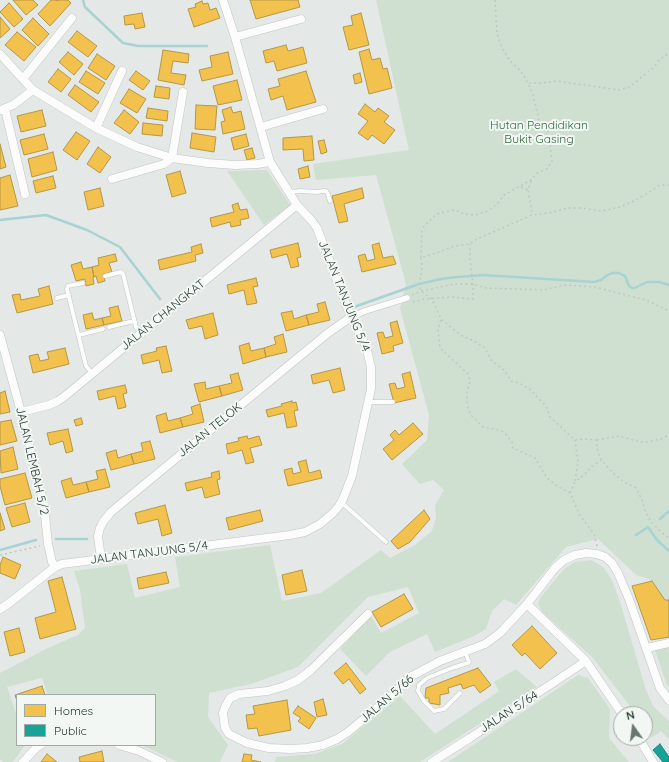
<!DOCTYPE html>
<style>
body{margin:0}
#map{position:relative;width:669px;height:762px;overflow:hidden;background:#e4e8e6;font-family:Quicksand,sans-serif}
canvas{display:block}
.legend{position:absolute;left:16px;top:694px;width:140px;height:52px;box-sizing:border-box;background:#f2f7f4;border:1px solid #a0aba6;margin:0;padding:5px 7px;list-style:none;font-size:12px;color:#243930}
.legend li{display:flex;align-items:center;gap:8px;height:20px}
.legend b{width:20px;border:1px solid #a0aba6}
.north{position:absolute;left:613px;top:706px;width:40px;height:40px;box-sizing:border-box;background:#f2f7f4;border:1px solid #a0aba6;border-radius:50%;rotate:346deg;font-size:11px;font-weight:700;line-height:16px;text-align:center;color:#243930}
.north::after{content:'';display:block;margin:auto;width:14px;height:18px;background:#677670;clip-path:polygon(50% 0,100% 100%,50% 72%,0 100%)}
</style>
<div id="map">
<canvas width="669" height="762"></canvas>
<ul class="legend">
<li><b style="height:11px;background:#f2c14e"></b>Homes</li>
<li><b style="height:11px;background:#17a398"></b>Public</li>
</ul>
<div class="north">N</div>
</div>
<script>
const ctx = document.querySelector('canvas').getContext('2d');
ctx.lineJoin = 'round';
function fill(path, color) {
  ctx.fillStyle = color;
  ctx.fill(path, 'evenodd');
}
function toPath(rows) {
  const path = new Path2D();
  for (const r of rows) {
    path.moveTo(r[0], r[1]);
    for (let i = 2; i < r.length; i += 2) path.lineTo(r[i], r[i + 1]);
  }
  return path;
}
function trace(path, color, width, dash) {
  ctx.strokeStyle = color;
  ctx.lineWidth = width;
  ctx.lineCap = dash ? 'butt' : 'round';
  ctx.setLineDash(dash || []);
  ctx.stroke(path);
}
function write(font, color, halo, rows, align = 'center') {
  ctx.font = font + ' Quicksand,sans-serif';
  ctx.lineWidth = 4;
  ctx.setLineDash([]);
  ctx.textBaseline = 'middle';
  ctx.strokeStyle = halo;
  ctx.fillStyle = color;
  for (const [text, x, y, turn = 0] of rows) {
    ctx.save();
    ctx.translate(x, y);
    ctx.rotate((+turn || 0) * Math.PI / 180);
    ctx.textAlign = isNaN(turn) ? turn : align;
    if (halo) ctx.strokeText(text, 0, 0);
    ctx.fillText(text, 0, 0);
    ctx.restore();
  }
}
fill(toPath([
 [376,0,669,0,669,600,665,599,652,580,636,575,598,539,566,547,516,605,504,599,492,611,486,629,472,637,435,652,427,634,390,652,366,676,340,649,371,616,381,633,419,613,408,587,368,597,298,667,251,684,209,693,208,717,228,745,220,762,177,762,142,745,155,745,155,695,48,695,42,678,7,687,17,717,17,745,25,745,13,762,3,762,0,759,0,673,48,648,78,635,85,628,80,590,74,571,127,564,135,598,180,587,175,557,270,545,282,601,321,593,381,550,390,558,415,545,432,531,436,518,435,505,444,490,433,480,420,484,402,464,427,440,429,415,400,308,406,284,376,175,316,180,313,164,409,150],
 [267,170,290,205,264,225,227,171],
 [591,560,603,567,612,580,620,602,646,690,653,706,669,721,669,739,661,731,651,738,645,727,645,714,636,714,593,658,542,612,538,604,540,598,564,569,575,562],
 [669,647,669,687,666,683,655,650],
 [516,669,537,687,420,762,275,762,276,757,315,754,342,744,400,696,435,734,499,691,494,682],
 [578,675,588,678,610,709,609,738,629,762,448,762]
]), '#cfe0d1');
const homes = toPath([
 [13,0,33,0,38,5,26,15,13,0],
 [51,0,56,0,57,1,58,0,68,0,71,3,50,26,38,14,51,0],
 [250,0,298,0,300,7,256,19,250,0],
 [202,1,203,4,208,3,210,10,216,8,220,18,194,27,188,9,196,7,195,4,202,1],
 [9,3,23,19,14,27,0,12,9,3],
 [142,13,145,27,135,29,134,24,125,25,124,16,142,13],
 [361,13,369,45,349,50,343,27,353,25,351,16,361,13],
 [0,17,10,29,0,38,0,17],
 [33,18,49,34,38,46,22,30,33,18],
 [77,31,97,46,88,57,68,42,77,31],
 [17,32,36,47,24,61,5,45,17,32],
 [286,45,288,51,303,47,307,63,277,71,274,61,266,63,263,51,286,45],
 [369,49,372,60,380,58,383,69,387,68,392,88,369,94,359,52,369,49],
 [163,50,189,54,188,63,173,61,171,73,186,75,184,85,158,80,163,50],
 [68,52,83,64,74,75,59,62,68,52],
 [228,52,233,74,202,81,199,70,212,67,210,56,228,52],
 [97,54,115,66,106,80,88,68,97,54],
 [58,69,71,79,61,92,48,82,58,69],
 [86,71,105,83,98,94,79,82,86,71],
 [136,71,150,81,143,90,129,80,136,71],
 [306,71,316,102,287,110,283,96,271,100,268,89,280,86,278,79,306,71],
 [360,73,362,82,355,84,353,75,360,73],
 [237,80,242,100,218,105,213,86,237,80],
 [75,85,99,102,91,112,68,95,75,85],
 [156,86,170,88,169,99,154,97,156,86],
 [129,89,146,99,137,113,120,103,129,89],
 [365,104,375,112,378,108,389,116,384,122,395,130,384,144,372,135,368,140,358,133,368,121,358,114,365,104],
 [196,105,217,106,215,130,195,129,196,105],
 [231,107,233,113,241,111,245,129,223,134,221,122,225,121,222,110,231,107],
 [148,108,168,111,167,121,146,118,148,108],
 [42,110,46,126,21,132,17,116,42,110],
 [124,110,139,122,130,134,114,123,124,110],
 [143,123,163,125,162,136,142,134,143,123],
 [76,132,90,141,77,160,63,150,76,132],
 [192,133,216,137,214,152,190,148,192,133],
 [44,134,48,149,24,155,20,140,44,134],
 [246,134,249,146,234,150,231,138,246,134],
 [312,136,314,160,304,161,303,149,283,150,283,138,312,136],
 [324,140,327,152,321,154,318,141,324,140],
 [0,144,6,167,0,169,0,144],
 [98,147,111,157,100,173,87,164,98,147],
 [252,148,255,158,247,160,244,150,252,148],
 [53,152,57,170,32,177,28,159,53,152],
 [308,166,310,177,300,179,298,169,308,166],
 [180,171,186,193,172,197,166,175,180,171],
 [10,175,18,206,0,210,0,178,10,175],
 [53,176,56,188,36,193,33,181,53,176],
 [100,188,104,206,88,210,84,192,100,188],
 [362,188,364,198,344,204,348,221,339,223,332,196,362,188],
 [238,203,240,210,247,209,249,218,240,220,241,225,231,227,230,222,212,227,210,218,234,212,232,205,238,203],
 [298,243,301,257,297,258,299,266,291,268,287,254,272,258,270,250,298,243],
 [379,243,383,258,393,256,396,264,362,272,358,256,365,254,367,261,375,259,372,245,379,243],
 [201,244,203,253,195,255,196,261,160,270,158,260,192,252,191,247,201,244],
 [115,254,117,261,109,263,112,272,103,274,105,281,98,283,96,276,94,277,92,267,99,265,98,258,115,254],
 [81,262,83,269,92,267,94,277,93,277,94,284,86,286,85,279,76,281,71,265,81,262],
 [256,278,258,286,253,287,257,303,247,305,244,290,229,294,227,285,256,278],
 [49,286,53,304,17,313,12,295,20,294,21,300,40,296,38,289,49,286],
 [325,302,330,320,309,325,306,315,319,312,317,304,325,302],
 [118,306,122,321,104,325,102,318,111,316,109,308,118,306],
 [292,311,294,319,306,315,309,325,286,331,281,313,292,311],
 [92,313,94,320,102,318,104,325,86,329,83,315,92,313],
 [213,313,218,335,205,339,202,326,189,329,186,320,213,313],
 [397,321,403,343,393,346,394,351,382,354,377,333,383,332,385,338,393,336,390,323,397,321],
 [283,334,287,352,266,357,264,348,276,344,274,337,283,334],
 [249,343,251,351,264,348,266,357,243,364,239,346,249,343],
 [166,346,172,371,162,373,159,360,143,364,141,355,157,351,156,348,166,346],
 [65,348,69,364,33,373,29,356,38,354,40,361,49,359,47,352,65,348],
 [340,368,345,390,333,393,329,380,313,384,311,375,340,368],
 [410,372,416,398,394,403,389,384,395,383,397,389,405,387,402,374,410,372],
 [238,373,243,390,222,396,219,386,232,383,230,375,238,373],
 [205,382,206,389,219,386,222,396,199,402,194,384,205,382],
 [125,385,127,393,123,394,126,407,118,409,115,396,99,400,97,391,125,385],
 [5,391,10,412,0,414,0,393,5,391],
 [292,401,292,403,296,402,298,410,294,411,297,426,287,428,284,413,268,417,266,410,282,406,281,404,292,401],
 [200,404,204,422,183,427,180,418,193,414,191,407,200,404],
 [166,413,168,421,180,418,183,427,160,433,156,416,166,413],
 [81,418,83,424,76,426,74,420,81,418],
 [11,420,17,441,0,445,0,422,11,420],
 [413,423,423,434,392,460,383,449,394,440,390,435,395,430,399,435,413,423],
 [68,429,73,451,66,453,63,441,50,445,47,433,68,429],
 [247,436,248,439,259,436,262,445,250,448,254,462,246,464,242,450,228,454,226,444,239,441,238,438,247,436],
 [150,441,155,459,134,464,131,454,143,451,141,443,150,441],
 [13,447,18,469,1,473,0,451,13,447],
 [116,450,118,458,131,454,134,464,111,470,106,453,116,450],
 [306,460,309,473,320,470,322,478,288,486,284,470,292,468,293,474,301,472,298,462,306,460],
 [105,469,110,487,89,492,86,482,98,479,96,471,105,469],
 [219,471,220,479,217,480,220,494,205,498,202,487,187,491,185,483,212,477,211,473,219,471],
 [25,473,32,498,5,505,0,486,0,479,25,473],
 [71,478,73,485,86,482,89,492,66,498,61,481,71,478],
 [25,503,30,522,12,527,6,508,25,503],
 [165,505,172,533,162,536,158,519,138,524,135,513,165,505],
 [260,510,263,521,229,530,226,518,260,510],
 [424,510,430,519,410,542,398,549,391,541,424,510],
 [0,513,5,529,0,531,0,513],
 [3,557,21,565,15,579,0,573,0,565,3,557],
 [302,570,307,591,286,595,282,575,302,570],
 [166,572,169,583,139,589,137,578,166,572],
 [62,577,76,629,40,639,35,618,56,612,48,581,62,577],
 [652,581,665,600,669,600,669,637,651,640,632,586,652,581],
 [404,594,413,609,381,627,372,612,404,594],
 [532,626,557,653,540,669,525,653,522,656,512,645,532,626],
 [19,628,25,652,10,656,4,632,19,628],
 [346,663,366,689,360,694,349,679,343,684,334,673,346,663],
 [478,668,491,685,480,693,474,685,463,689,461,684,448,688,449,693,440,695,440,705,429,703,429,698,425,698,426,688,478,668],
 [42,686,45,695,17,695,17,701,15,695,42,686],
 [323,699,327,715,317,717,314,702,323,699],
 [287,700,291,730,259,736,257,728,248,729,246,715,255,714,253,706,287,700],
 [298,706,316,718,309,729,298,721,301,718,293,713,298,706],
 [102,751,104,762,80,762,79,757,102,751],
 [47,754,57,762,41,762,47,754],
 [244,754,252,755,251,760,261,762,242,762,244,754]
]);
fill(homes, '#f2c14e');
trace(homes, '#b49845', 1);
const public = toPath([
 [660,744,669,757,669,762,663,762,653,750,660,744]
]);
fill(public, '#17a398');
trace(public, '#1b8379', 1);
trace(toPath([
 [83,0,85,7,123,43,138,46,207,46],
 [0,220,46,215,87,230,120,247,160,299],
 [351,308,419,284,441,279,457,277,483,275,594,282,601,280,606,276,612,273,619,273,625,276,629,286,632,288,635,288,647,282,659,282,669,285],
 [660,519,669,511],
 [636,535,648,527,657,540,669,551],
 [56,539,87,539],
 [0,550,36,540]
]), '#a9d2d2', 2.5);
const service = toPath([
 [290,192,301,191,317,192,323,191,326,191,328,194,330,201],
 [105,276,121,272,123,274,136,327,141,333],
 [83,283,68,286,67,289,86,366,92,373],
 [57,298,69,295],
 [109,327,134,321],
 [79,335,103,329],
 [369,402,393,402],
 [341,502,386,542],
 [460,693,444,709,434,711,424,701,418,691,419,685,427,678,452,668,468,663,469,662,465,652]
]);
const pedestrian = toPath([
 [351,317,365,311,407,298]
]);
const minor = toPath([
 [235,37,301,19],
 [0,54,33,90,96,128,137,147,172,158,208,163,235,165,257,164,270,162],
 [23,79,72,18],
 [5,109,25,194],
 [1,110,13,105,33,90],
 [261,127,323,109],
 [96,128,122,71],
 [112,179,164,164,172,158,183,92],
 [0,335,21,412,44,505,48,544,52,562,55,567],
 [21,412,49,405,58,401,65,396,297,205],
 [101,559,98,536,100,528,103,522,111,512,328,333,351,317],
 [527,604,586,661,622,714],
 [0,609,8,604,55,567,62,564,290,535,305,532,320,524,333,513,339,506,343,499,352,476,371,389,371,367,366,346,351,317,317,228,312,221,297,205,270,162,235,37,223,0],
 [368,614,311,670,298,680,285,686,268,691,239,694,230,698,225,707,223,713,225,728,229,734,247,743,269,748,290,749,307,748,323,745,337,739,348,732,390,697,410,677,440,661,485,644,500,633,527,604,555,568,564,560,575,555,586,553,597,554,605,557,612,563,618,573,629,599,660,688,669,700],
 [647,648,669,643],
 [639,738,653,762],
 [119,745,139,751,162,762],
 [23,762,37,747,41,745],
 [432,762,470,738,586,661]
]);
trace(service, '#c1c5c3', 5);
trace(pedestrian, '#c1c5c3', 7);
trace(minor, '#c1c5c3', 9);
trace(toPath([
 [495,0,497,34,502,48,510,61,520,70,528,83,533,95,538,115,539,120,546,127,549,135,552,161,547,169,537,173,531,180,504,195,498,203,488,211,475,215,464,214,455,210,444,212,437,214,429,221,422,229,421,258,442,251,451,247,461,245,470,244,477,239,532,215,549,213,567,208,582,208,601,211,620,207,636,200,660,185,669,185],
 [529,83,543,83,557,81,619,90,631,86,654,67,660,59,669,53],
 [531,181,528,190,529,197,531,205,532,215],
 [521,187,528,190],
 [421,258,422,265,421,275,419,284,421,291,432,299,441,319,462,336,472,340,485,348,491,360,505,371,511,381,519,383,531,390,538,398,546,406,550,417,575,440,585,439,596,440,598,453,602,461,613,473,624,482,636,488,642,500,646,513,652,523,661,532,669,538],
 [412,295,421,291,454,284,473,284,486,288,544,290,564,285,595,287,646,300,669,311],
 [413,301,414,302,424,299,453,297,473,299,473,284,470,259,470,244],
 [441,320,438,330,440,348,468,374,470,381,467,393,467,404,470,414,483,427,495,429,504,432,512,442,513,448,535,458,547,478,557,486,570,493,579,514,594,534,597,546],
 [597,440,619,436,640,442,648,442,661,439,669,435],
 [575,481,578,462,575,440],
 [570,493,575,482,584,475,592,466,601,461],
 [0,555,40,546]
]), '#c1c8c4', 1.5, [2, 3]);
trace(service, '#fbfcfb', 4);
trace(pedestrian, '#fbfcfb', 6);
trace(minor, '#fbfcfb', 8);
write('12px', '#336b40', '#f2f7f4', [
 ["Hutan Pendidikan",539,125],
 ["Bukit Gasing",539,139]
]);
write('12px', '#243930', '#f2f7f4', [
 ["JALAN TANJUNG 5/4",344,296,68],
 ["JALAN CHANGKAT",163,315,-39],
 ["JALAN TELOK",210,430,-39],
 ["JALAN LEMBAH 5/2",32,461,77],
 ["JALAN TANJUNG 5/4",149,553,-7],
 ["JALAN 5/66",387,699,-41],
 ["JALAN 5/64",509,712,-33]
]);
</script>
